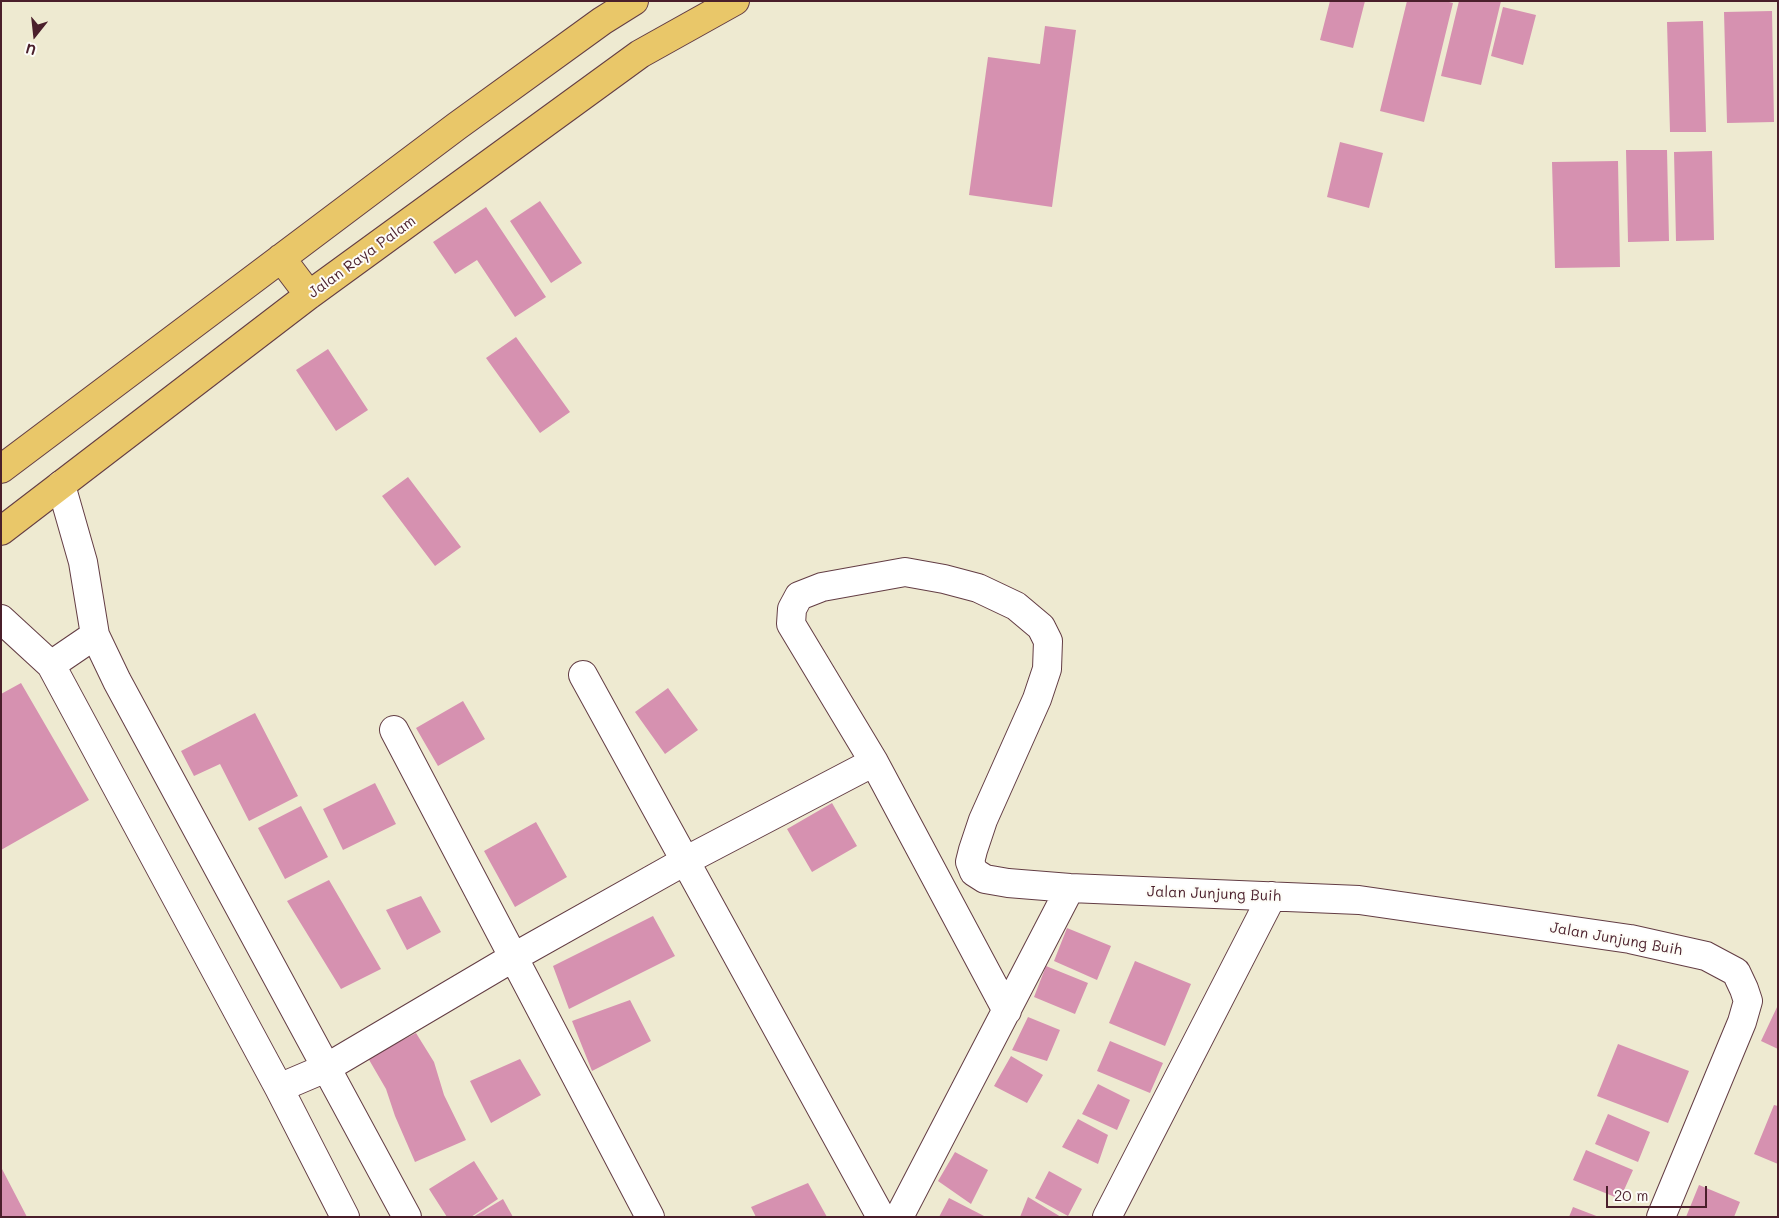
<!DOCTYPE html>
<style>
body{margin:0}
#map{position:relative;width:1779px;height:1218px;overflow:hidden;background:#eeead1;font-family:Mali,sans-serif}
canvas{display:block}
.frame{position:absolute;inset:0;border:2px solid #4a1f2b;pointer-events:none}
.north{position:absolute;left:10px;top:10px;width:50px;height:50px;-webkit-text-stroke:4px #fdfcf7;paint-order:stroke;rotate:196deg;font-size:14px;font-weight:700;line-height:20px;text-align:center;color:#4a1f2b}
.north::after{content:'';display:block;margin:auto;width:18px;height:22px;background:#4a1f2b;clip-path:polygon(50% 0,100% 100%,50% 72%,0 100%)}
.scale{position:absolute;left:1606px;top:1186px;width:101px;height:22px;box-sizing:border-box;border:2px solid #4a1f2b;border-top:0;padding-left:6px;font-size:15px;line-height:18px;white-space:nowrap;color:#4a1f2b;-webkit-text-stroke:4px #fdfcf7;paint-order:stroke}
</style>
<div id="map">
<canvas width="1779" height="1218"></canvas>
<div class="frame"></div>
<div class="north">U</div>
<div class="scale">20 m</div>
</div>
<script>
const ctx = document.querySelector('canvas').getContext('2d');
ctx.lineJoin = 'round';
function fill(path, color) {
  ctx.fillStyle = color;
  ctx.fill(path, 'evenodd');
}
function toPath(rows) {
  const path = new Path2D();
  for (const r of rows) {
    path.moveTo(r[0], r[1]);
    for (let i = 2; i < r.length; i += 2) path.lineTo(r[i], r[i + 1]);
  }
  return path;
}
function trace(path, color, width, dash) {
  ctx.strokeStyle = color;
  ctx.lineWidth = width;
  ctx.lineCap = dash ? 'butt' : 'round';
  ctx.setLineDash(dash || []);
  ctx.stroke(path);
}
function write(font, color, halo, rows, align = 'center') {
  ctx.font = font + ' Mali,sans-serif';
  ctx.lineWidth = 4;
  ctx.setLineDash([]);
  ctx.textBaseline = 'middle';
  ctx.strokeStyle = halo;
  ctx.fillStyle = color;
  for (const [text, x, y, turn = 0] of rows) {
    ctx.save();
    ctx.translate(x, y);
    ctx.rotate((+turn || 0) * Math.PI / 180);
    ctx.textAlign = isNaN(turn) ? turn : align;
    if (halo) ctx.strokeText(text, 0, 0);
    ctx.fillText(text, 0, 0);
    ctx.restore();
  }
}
fill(toPath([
 [1330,1,1365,1,1353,48,1320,40],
 [1407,1,1445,1,1453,3,1424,122,1380,111],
 [1459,1,1501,1,1481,85,1441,76],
 [1503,7,1536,15,1523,65,1491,56],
 [1772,11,1774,122,1727,123,1724,12],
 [1703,21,1706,132,1670,132,1667,22],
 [1045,26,1076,30,1052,207,969,195,988,57,1040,64],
 [1340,142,1383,153,1369,208,1327,197],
 [1626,150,1667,150,1669,241,1628,242],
 [1712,151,1714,240,1676,241,1674,152],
 [1618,161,1620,267,1555,268,1552,162],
 [540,201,582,263,551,283,510,221],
 [486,207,546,297,515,317,477,260,455,274,433,242],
 [516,337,570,412,540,433,486,358],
 [328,349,368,410,336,431,296,370],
 [408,477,461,547,435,566,382,496],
 [21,683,89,800,1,850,1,694],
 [668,688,698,730,665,754,635,712],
 [463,701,485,739,438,766,416,728],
 [255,713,298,796,249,821,220,764,194,776,181,751],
 [375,783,396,824,343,850,323,809],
 [832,803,857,846,812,872,787,829],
 [301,806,328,857,285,879,258,828],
 [536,822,567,877,515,907,484,851],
 [329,880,381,969,341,989,287,901],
 [421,896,441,932,407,950,386,910],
 [653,916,675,956,569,1009,553,966],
 [1067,928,1111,946,1097,980,1054,961],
 [1135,961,1191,984,1165,1046,1109,1023],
 [1046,966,1088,983,1075,1014,1034,997],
 [630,1000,651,1041,592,1071,572,1021],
 [1778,1005,1778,1049,1761,1041],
 [1028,1017,1060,1030,1047,1061,1012,1050],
 [416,1033,434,1062,444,1095,466,1140,415,1162,395,1116,386,1089,368,1058],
 [1110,1041,1163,1063,1150,1093,1097,1071],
 [1618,1044,1689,1071,1668,1123,1597,1096],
 [1011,1056,1043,1075,1027,1103,994,1086],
 [520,1059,541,1095,491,1123,470,1081],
 [1098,1084,1130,1100,1117,1130,1082,1114],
 [1774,1105,1778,1106,1778,1164,1754,1154],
 [1608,1114,1650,1132,1638,1162,1595,1144],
 [1078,1119,1108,1135,1098,1164,1062,1147],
 [1586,1150,1633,1170,1620,1199,1573,1180],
 [955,1152,988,1170,971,1204,938,1181],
 [474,1161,498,1199,471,1217,447,1217,429,1189],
 [1,1167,27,1217,1,1217],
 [1049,1171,1082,1189,1068,1216,1035,1198],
 [808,1183,827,1217,756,1217,751,1207],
 [1699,1185,1740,1202,1734,1217,1686,1217],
 [1028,1197,1061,1217,1020,1217],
 [949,1198,986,1217,939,1217],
 [503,1199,513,1217,473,1217],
 [1573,1207,1599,1217,1569,1217]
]), '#d691b0');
const street = toPath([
 [61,485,83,562,95,635,117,681,407,1217],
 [1,619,51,665,279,1088,345,1217],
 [51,665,95,635],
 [583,675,881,1217],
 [394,730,650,1217],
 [1007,1011,874,762,791,624,792,609,799,596,822,587,905,572,944,579,978,588,1016,606,1041,627,1048,641,1047,669,1037,699,983,820,973,850,970,862,974,872,985,879,1008,883,1070,888,1359,900,1630,939,1706,956,1736,972,1744,989,1748,1001,1742,1022,1661,1217],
 [279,1088,326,1068,514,957,685,861,874,762],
 [899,1217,1070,888],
 [1107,1217,1272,896]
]);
const primary = toPath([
 [281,258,309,295],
 [1,469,457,126,602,21,634,1],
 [1,531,309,295,640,54,735,1]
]);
trace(street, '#633d44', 30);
trace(primary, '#633d44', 30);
trace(street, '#fff', 28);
trace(primary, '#e9c769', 28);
write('15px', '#4a1f2b', '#fdfcf7', [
 ["Jalan Raya Palam",362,257,-36],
 ["Jalan Junjung Buih",1214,894,2],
 ["Jalan Junjung Buih",1616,939,10]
]);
</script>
